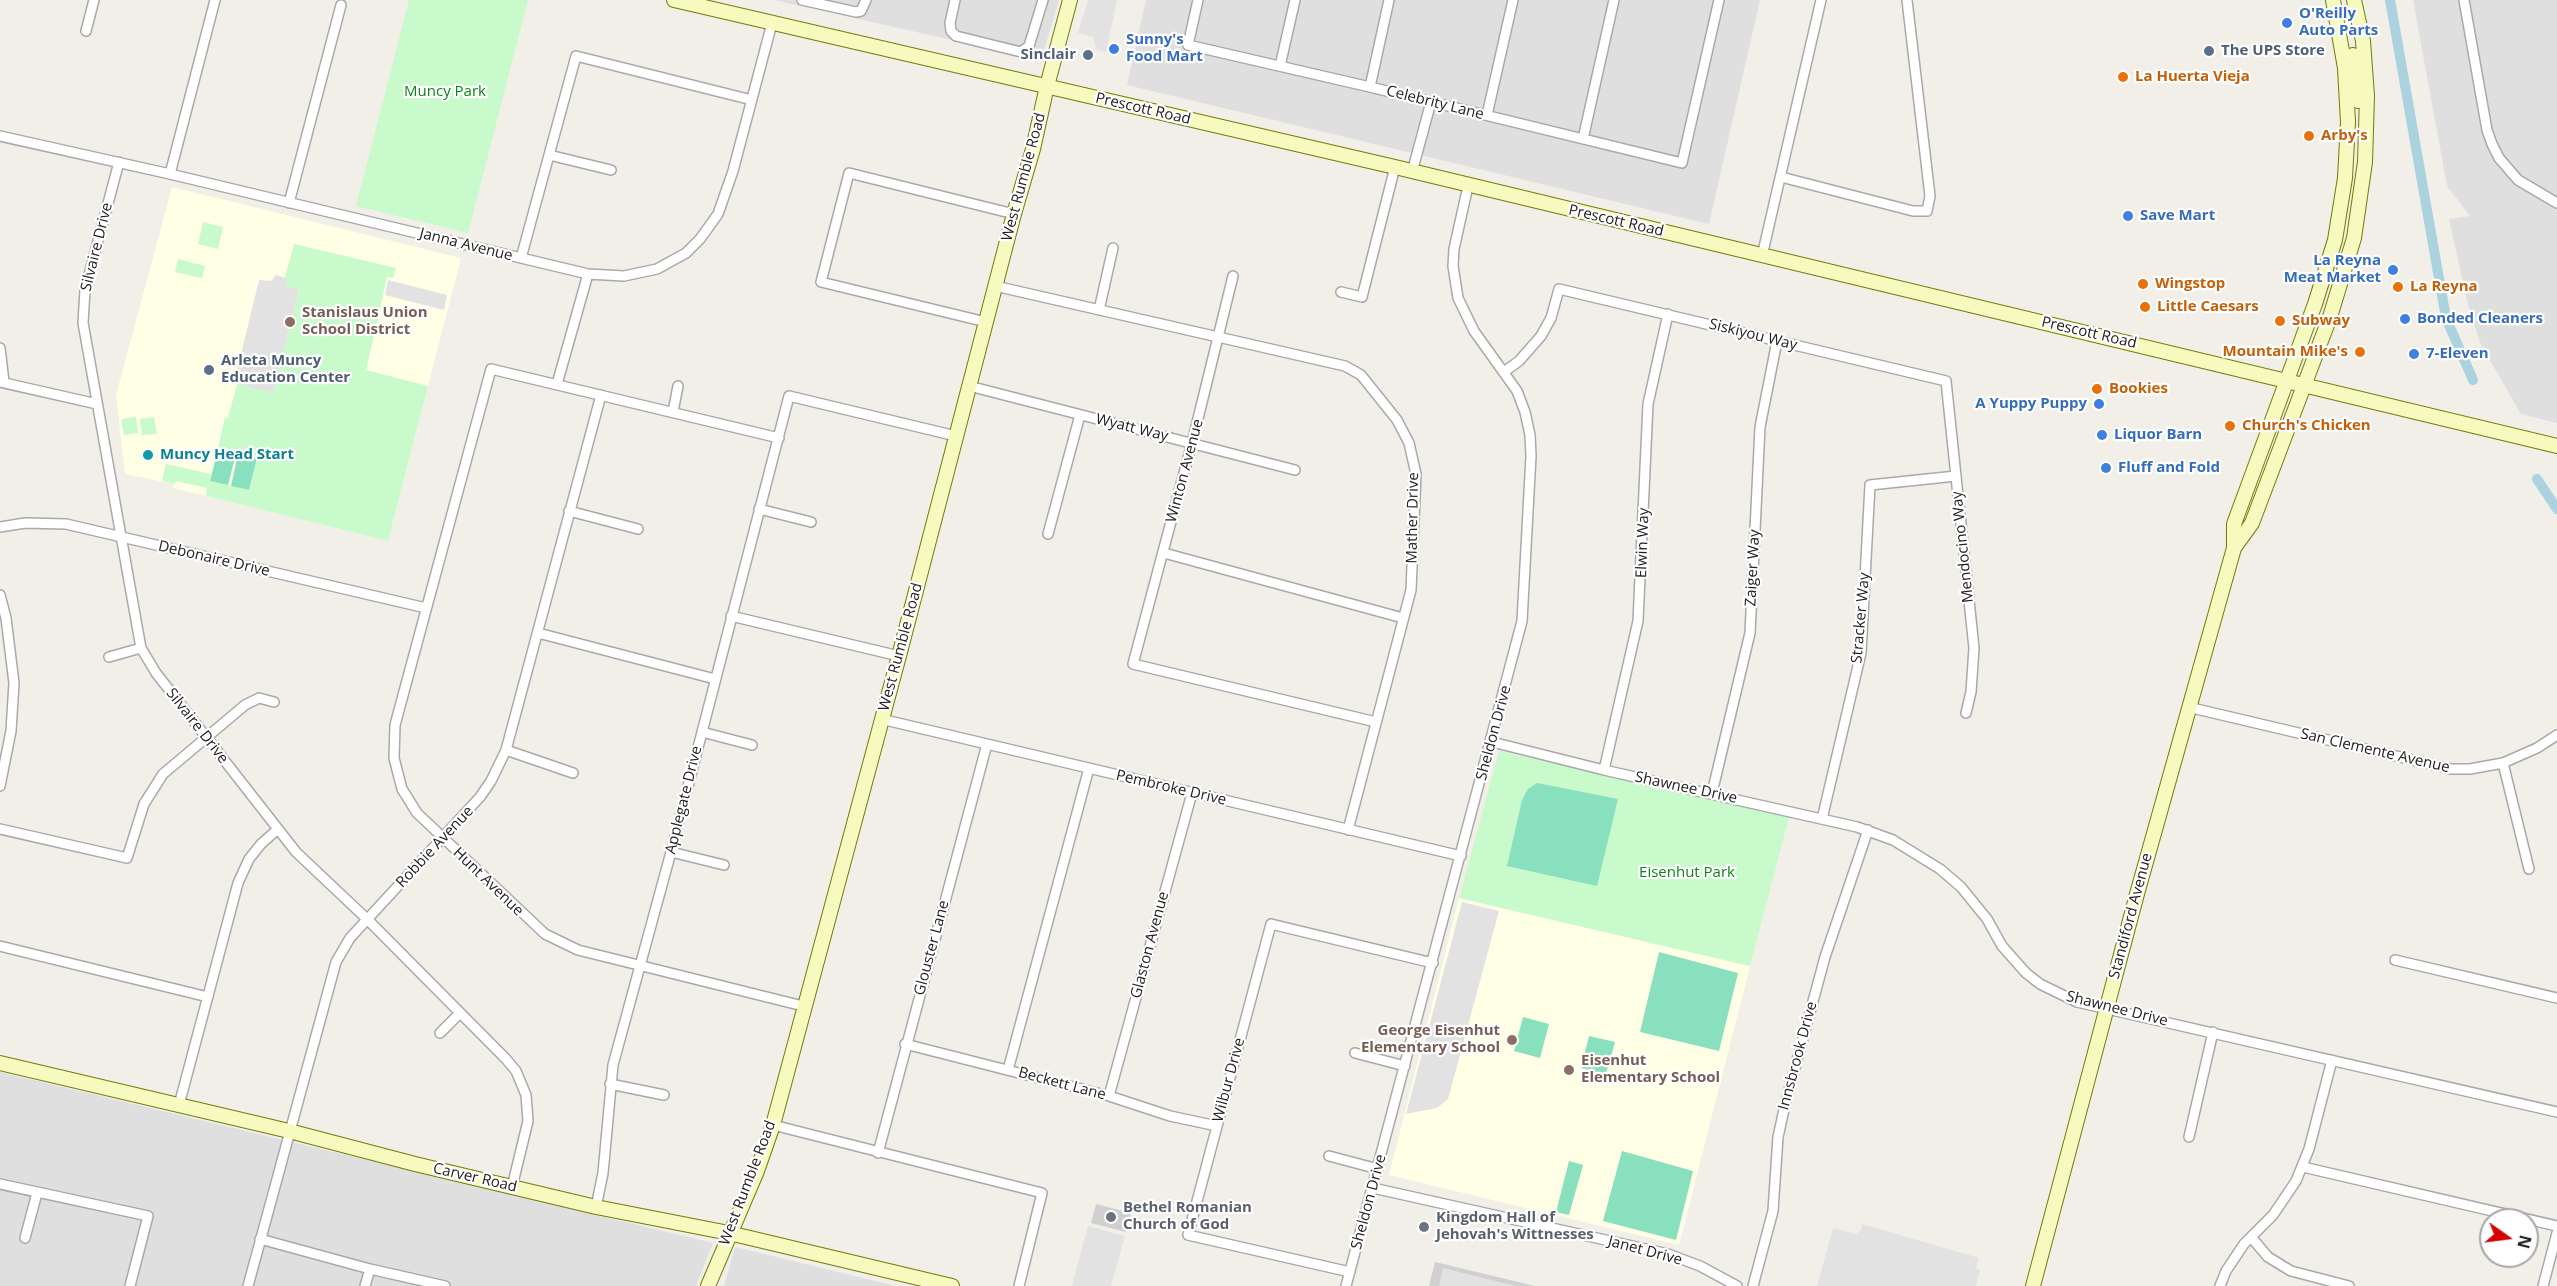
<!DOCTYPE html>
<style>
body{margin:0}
#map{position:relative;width:2557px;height:1286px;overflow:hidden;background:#f2efe9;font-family:"Open Sans",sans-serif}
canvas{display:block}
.north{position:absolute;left:2479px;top:1208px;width:60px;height:60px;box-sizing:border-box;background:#fff;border:2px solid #a7a7a7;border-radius:50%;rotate:104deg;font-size:16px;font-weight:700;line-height:24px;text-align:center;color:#222}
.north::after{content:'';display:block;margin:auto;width:21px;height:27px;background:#d40000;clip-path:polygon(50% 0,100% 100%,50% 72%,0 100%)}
</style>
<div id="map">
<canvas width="2557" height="1286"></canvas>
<div class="north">N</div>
</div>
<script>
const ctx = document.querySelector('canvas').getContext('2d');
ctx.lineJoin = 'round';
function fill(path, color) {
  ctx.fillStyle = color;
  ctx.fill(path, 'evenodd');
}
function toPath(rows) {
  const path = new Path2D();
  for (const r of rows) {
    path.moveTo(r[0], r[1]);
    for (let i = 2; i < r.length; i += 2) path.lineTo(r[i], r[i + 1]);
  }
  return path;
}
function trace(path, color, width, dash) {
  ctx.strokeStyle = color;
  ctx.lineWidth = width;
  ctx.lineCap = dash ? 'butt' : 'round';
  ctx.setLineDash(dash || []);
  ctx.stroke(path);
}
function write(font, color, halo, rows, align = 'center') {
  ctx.font = font + ' "Open Sans",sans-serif';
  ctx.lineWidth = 4.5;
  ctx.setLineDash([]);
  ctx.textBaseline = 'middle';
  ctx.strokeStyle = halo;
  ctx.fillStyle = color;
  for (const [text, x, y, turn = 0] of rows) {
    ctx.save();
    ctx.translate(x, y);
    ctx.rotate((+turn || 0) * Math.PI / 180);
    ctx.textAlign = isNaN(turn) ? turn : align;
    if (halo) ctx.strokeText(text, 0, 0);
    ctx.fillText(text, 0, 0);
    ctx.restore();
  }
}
fill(toPath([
 [774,0,1059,0,1041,60],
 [1146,0,1760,0,1709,224,1127,85],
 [2413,0,2557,0,2557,423,2521,414,2481,345,2468,305,2449,219,2470,216,2447,186],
 [0,1072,713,1243,696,1286,0,1286],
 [735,1247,896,1286,724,1286]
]), '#e0dfdf');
fill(toPath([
 [172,187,461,258,388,541,173,488,174,484,125,474,116,395],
 [1459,898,1750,966,1679,1245,1389,1175]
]), '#ffffe5');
fill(toPath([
 [1096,1204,1131,1213,1126,1232,1091,1223],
 [1435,1262,1535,1286,1429,1286]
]), '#d0d0d0');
fill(toPath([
 [409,0,528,0,468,233,356,206],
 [203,222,223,227,218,249,198,244],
 [294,244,396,268,393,278,387,277,366,370,428,386,388,541,206,496,207,488,176,481,175,484,162,481,166,464,211,474,210,481,249,490,257,458,218,449,225,417,228,418,237,384,273,392,299,290,288,287,284,281],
 [178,259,205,266,202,278,175,272],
 [136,417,138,433,124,435,121,419],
 [154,417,157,434,142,435,140,419],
 [1499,751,1789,817,1750,966,1459,898]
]), '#c8facc');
fill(toPath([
 [218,449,236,453,228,485,210,481],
 [238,454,257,458,249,490,231,486],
 [1537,783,1618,799,1597,886,1507,866,1522,800,1528,789],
 [1659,952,1738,973,1719,1051,1640,1032],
 [1523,1017,1549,1024,1540,1058,1514,1051],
 [1589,1036,1615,1042,1606,1074,1581,1068],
 [1622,1151,1693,1171,1676,1240,1603,1221],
 [1569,1161,1583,1165,1569,1215,1556,1212]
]), '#88e0be');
fill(toPath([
 [1088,0,1117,0,1106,52,1097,50,1093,37,1078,33],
 [276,275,285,278,288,287,299,289,273,393,234,383,259,280,271,281],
 [388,280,447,295,444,310,385,295],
 [1462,902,1499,911,1448,1099,1437,1108,1406,1114],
 [1862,1224,1979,1258,1976,1268,1980,1270,1976,1286,1817,1286,1833,1228,1856,1234,1861,1230],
 [1088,1226,1125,1236,1111,1286,1072,1286],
 [1443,1268,1516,1286,1439,1286]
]), '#e2e2e2');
trace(toPath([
 [2390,0,2446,318,2473,380],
 [2537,479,2557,509]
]), '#aad3df', 10);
const street = toPath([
 [802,0,856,12,861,11,866,0],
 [955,0,950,23,951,31,956,36,1021,52,1029,46,1043,0],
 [1198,0,1188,45,1370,87,1682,163,1719,0],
 [2464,0,2487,130,2492,144,2499,158,2518,180,2557,203],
 [86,31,94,0],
 [1280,66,1295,0],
 [1370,87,1389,0],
 [1487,115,1513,0],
 [0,136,170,174,588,274,624,276,657,269,686,253,700,239,718,214,733,171,772,23],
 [1583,139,1614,0],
 [549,155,611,170],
 [119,162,85,290,83,323,141,648,156,673,296,852,368,920,506,1059,516,1071,526,1095,528,1121,512,1187],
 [1412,172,1431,102],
 [170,174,215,0],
 [1781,177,1913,211,1927,211,1930,196,1907,0],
 [289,203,341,5],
 [1762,256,1821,0],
 [521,258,576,56,752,100],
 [1233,276,1192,443,1133,664,1376,722],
 [995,286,1345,366,1361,375,1397,420,1409,443,1416,474,1411,590,1348,830],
 [1341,292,1362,297,1395,167],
 [1099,310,1113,248],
 [986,322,821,282,849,173,1014,214],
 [0,348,4,382],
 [1504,372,1519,361,1541,336,1551,318,1559,289,1946,381,1974,648,1971,692,1966,713],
 [0,382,97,404],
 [557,384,588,274],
 [969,386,1295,470],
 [673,412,678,386],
 [779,438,491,369,395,725,394,758,402,789,417,813,545,934,578,950,803,1006],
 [759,509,811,522],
 [569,511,638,529],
 [0,527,25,523,66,524,426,608],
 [1048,534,1080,415],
 [1164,553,1403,618],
 [0,595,6,618,14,683,11,731,0,786],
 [731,616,899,656],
 [538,633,715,679],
 [109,657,141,648],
 [2188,707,2451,769,2470,769,2503,763,2537,748,2557,735],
 [881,719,1461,856],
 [702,732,752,745],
 [1492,742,1604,770,1857,827,1893,840,1940,869,1961,887,1987,919,2002,946,2026,973,2040,984,2077,1002,2557,1112],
 [506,750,573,773],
 [2503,763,2529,869],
 [1604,770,1638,621,1648,404,1668,314],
 [1712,793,1750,633,1760,427,1777,341],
 [1822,819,1861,653,1870,485,1956,476],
 [0,829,127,858,144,804,163,774,245,705,259,698,274,702],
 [671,852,724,865],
 [0,946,208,997],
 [2395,960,2557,998],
 [440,1033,460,1013],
 [905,1044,1109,1096,1170,1116,1217,1126],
 [1355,1053,1405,1066],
 [1008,1070,1089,768],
 [610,1084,664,1095],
 [1109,1096,1192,793],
 [179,1105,238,883,249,859,261,844,278,829],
 [773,1125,1042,1193,1019,1286],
 [2189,1137,2213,1032],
 [878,1153,987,744],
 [1329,1156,1378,1169],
 [2303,1167,2557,1226],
 [0,1184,148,1216,130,1286],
 [1373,1188,1668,1254,1700,1266,1737,1286],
 [596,1207,603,1173,613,1065,671,852,789,396,956,436],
 [2251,1237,2268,1257,2291,1271,2349,1286],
 [25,1238,37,1193],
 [260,1239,370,1269,445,1286],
 [1350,1272,1188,1235,1271,924,1433,963],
 [248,1286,336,962,350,938,480,797,491,781,506,750,601,395],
 [365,1286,370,1269],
 [1346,1286,1522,621,1531,456,1530,435,1525,412,1517,391,1474,331,1458,298,1453,266,1454,249,1468,186],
 [1753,1286,1773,1211,1778,1137,1785,1105,1825,957,1868,830],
 [2220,1286,2226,1271,2244,1244,2273,1215,2296,1181,2309,1149,2332,1060],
 [2543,1286,2557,1233]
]);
const secondary = toPath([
 [674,0,1395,167,2557,446],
 [2353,55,2358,101],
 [2234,548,2252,523,2330,317,2354,238,2365,162,2367,96,2363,41,2354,0],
 [0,1063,289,1131,415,1164,596,1207,729,1233,952,1286],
 [708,1286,757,1171,773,1125,899,656,1014,214,1033,149,1047,86,1070,0],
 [2033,1286,2137,894,2234,548,2234,524,2315,304,2335,240,2345,178,2348,122,2345,68,2333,0]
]);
trace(street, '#a9a9a9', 12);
trace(secondary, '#707d05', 16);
trace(street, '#fff', 9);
trace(secondary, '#f7fabf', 14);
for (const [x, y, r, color] of [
 [2287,23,6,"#3f7fe0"],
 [1114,49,6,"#3f7fe0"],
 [2209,51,6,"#5c6f8a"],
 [1088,55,6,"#5c6f8a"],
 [2123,77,6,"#e8710a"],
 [2309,136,6,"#e8710a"],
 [2128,216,6,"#3f7fe0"],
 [2393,270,6,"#3f7fe0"],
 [2143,284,6,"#e8710a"],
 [2398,287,6,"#e8710a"],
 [2145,307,6,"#e8710a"],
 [2405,319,6,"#3f7fe0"],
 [2280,321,6,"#e8710a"],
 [290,322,6,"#8d6e63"],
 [2360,352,6,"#e8710a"],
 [2414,354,6,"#3f7fe0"],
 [209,370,6,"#5c6f8a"],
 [2097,389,6,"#e8710a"],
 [2099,404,6,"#3f7fe0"],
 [2230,426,6,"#e8710a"],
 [2102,435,6,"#3f7fe0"],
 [148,455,6,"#0f9aa8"],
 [2106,468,6,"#3f7fe0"],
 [1512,1040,6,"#8d6e63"],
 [1569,1070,6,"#8d6e63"],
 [1111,1217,6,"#6b7280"],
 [1424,1227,6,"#6b7280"]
]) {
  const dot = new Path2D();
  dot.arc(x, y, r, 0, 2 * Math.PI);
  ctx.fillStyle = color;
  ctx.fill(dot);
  trace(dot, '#fff', 2);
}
write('bold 15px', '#366cbe', '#fff', [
 ["O'Reilly",2299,14],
 ["Auto Parts",2299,31],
 ["Sunny's",1126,40],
 ["Food Mart",1126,57],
 ["Save Mart",2140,216],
 ["La Reyna",2381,261,"right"],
 ["Meat Market",2381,278,"right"],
 ["Bonded Cleaners",2417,319],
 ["7-Eleven",2426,354],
 ["A Yuppy Puppy",2087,404,"right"],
 ["Liquor Barn",2114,435],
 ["Fluff and Fold",2118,468]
], 'left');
write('bold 15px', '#4e5e75', '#fff', [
 ["The UPS Store",2221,51],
 ["Sinclair",1076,55,"right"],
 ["Arleta Muncy",221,361],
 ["Education Center",221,378]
], 'left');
write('bold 15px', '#c56008', '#fff', [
 ["La Huerta Vieja",2135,77],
 ["Arby's",2321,136],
 ["Wingstop",2155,284],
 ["La Reyna",2410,287],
 ["Little Caesars",2157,307],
 ["Subway",2292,321],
 ["Mountain Mike's",2348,352,"right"],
 ["Bookies",2109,389],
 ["Church's Chicken",2242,426]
], 'left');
write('15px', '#0c8416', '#fff', [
 ["Muncy Park",445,92],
 ["Eisenhut Park",1687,873]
]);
write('15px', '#222', '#fff', [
 ["Celebrity Lane",1435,103,14],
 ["Prescott Road",1143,109,13],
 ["West Rumble Road",1024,177,-75],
 ["Prescott Road",1616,221,13],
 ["Janna Avenue",466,245,14],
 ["Silvaire Drive",97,247,-76],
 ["Prescott Road",2089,333,13],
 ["Siskiyou Way",1753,335,14],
 ["Wyatt Way",1132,428,14],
 ["Winton Avenue",1185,471,-75],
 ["Mather Drive",1413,518,-89],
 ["Elwin Way",1643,543,-88],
 ["Mendocino Way",1963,547,-96],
 ["Debonaire Drive",214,559,13],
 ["Zaiger Way",1753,568,-87],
 ["Stracker Way",1861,618,-85],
 ["West Rumble Road",901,647,-75],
 ["Silvaire Drive",197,726,52],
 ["Sheldon Drive",1494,733,-75],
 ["San Clemente Avenue",2375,751,13],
 ["Pembroke Drive",1171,788,13],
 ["Shawnee Drive",1686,788,12],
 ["Applegate Drive",684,800,-76],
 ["Robbie Avenue",435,847,-47],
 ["Hunt Avenue",488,882,44],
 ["Standiford Avenue",2131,916,-75],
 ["Glaston Avenue",1150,945,-75],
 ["Glouster Lane",932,948,-75],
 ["Shawnee Drive",2117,1009,14],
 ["Innsbrook Drive",1798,1056,-75],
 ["Wilbur Drive",1229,1080,-75],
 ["Beckett Lane",1062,1084,15],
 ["Carver Road",475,1178,13],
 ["West Rumble Road",748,1183,-69],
 ["Sheldon Drive",1369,1202,-75],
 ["Janet Drive",1645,1251,15]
]);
write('bold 15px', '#785e54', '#fff', [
 ["Stanislaus Union",302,313],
 ["School District",302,330],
 ["George Eisenhut",1500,1031,"right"],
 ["Elementary School",1500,1048,"right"],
 ["Eisenhut",1581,1061],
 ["Elementary School",1581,1078]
], 'left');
write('bold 15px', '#0d838f', '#fff', [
 ["Muncy Head Start",160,455]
], 'left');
write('bold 15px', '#5b616d', '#fff', [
 ["Bethel Romanian",1123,1208],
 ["Church of God",1123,1225],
 ["Kingdom Hall of",1436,1218],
 ["Jehovah's Wittnesses",1436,1235]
], 'left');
</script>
